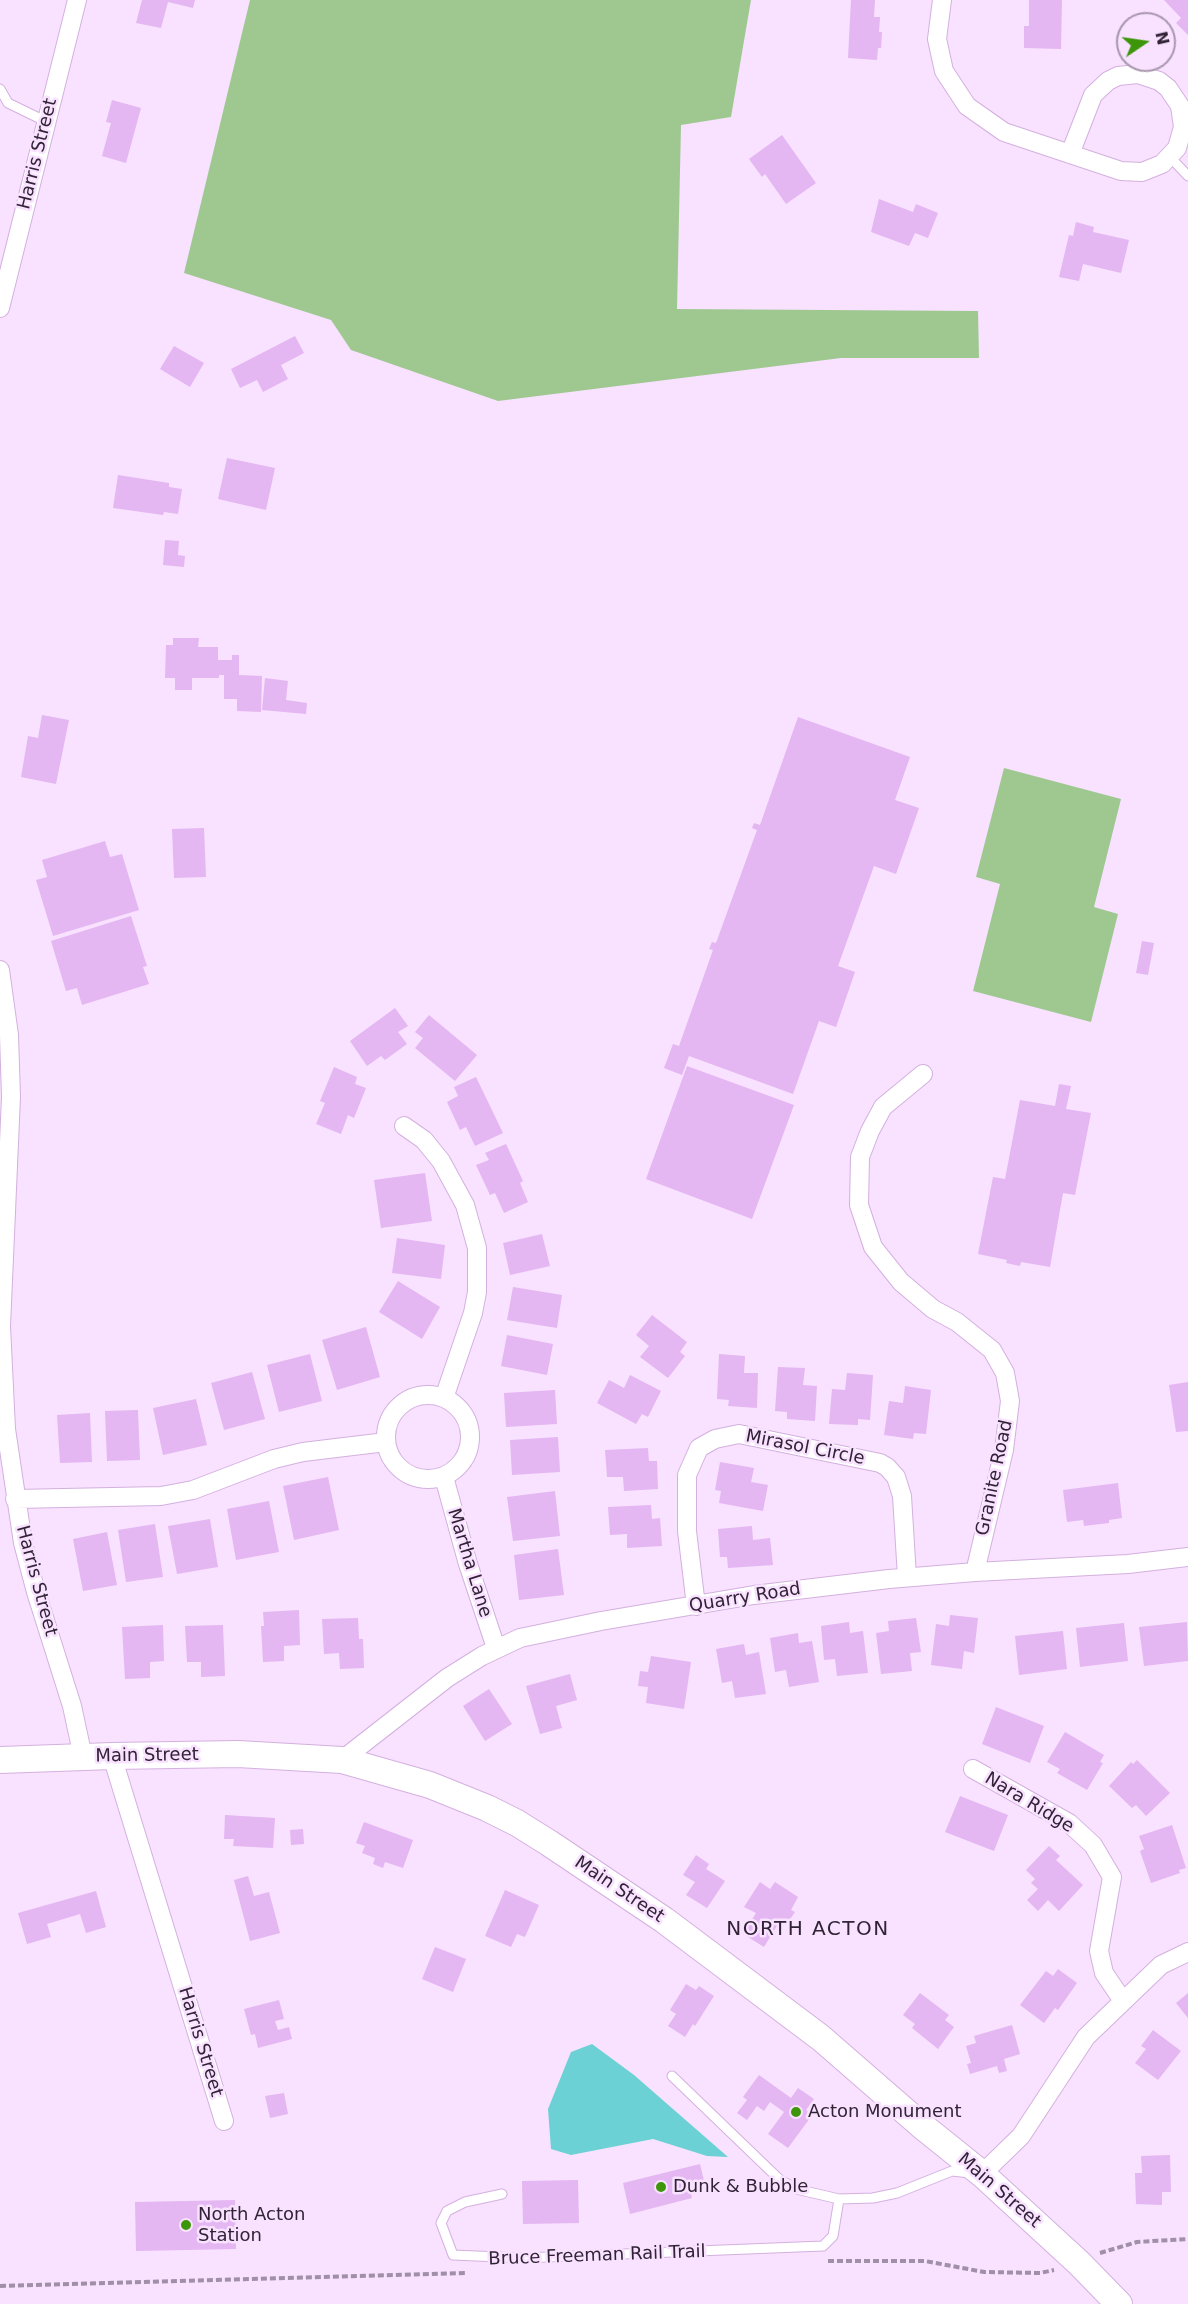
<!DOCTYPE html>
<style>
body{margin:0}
#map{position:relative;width:1188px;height:2304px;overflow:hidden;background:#f8e2ff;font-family:"DejaVu Sans",sans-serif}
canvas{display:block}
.north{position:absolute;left:1116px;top:12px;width:60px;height:60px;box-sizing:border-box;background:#f8e2ff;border:2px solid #a896ae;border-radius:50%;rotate:77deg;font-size:16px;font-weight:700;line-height:24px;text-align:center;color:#312335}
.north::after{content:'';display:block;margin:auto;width:21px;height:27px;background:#3d9509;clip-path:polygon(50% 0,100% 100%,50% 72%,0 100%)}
</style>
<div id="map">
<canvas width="1188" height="2304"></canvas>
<div class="north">N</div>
</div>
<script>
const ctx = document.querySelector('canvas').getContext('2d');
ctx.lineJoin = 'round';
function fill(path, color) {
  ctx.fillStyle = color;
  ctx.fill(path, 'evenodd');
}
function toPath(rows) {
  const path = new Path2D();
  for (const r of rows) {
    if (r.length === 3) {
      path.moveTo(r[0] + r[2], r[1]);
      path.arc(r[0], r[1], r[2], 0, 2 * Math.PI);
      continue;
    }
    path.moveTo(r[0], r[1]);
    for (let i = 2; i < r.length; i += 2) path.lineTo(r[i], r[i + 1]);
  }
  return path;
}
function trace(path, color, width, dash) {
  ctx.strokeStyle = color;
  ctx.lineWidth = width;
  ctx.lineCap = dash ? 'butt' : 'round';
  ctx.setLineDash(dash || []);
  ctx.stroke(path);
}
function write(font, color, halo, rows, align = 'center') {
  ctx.font = font + ' "DejaVu Sans",sans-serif';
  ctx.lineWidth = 5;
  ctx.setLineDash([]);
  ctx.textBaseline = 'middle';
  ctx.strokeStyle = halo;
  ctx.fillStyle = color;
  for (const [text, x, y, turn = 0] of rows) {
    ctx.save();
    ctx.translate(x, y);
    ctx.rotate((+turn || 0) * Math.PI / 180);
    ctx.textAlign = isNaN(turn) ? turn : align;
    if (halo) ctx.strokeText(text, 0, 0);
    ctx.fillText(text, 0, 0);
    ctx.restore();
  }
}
fill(toPath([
 [250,0,751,0,731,117,681,125,677,309,978,311,979,358,841,358,498,401,351,350,331,320,184,273],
 [1004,768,1121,799,1094,907,1118,914,1091,1022,973,991,1000,884,976,877]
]), '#9fc891');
fill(toPath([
 [592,2044,634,2075,728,2157,707,2156,653,2139,571,2155,551,2149,548,2109,571,2052]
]), '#6cd1d4');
fill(toPath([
 [142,0,195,0,193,8,168,2,161,28,136,23],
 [851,0,875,0,874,17,880,17,879,32,882,32,881,48,878,48,877,60,848,58],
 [1029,0,1062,0,1061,49,1024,48,1024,26,1029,26],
 [1164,0,1188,0,1188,35,1176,23,1181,18],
 [112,100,141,108,126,163,102,156,111,123,106,122],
 [782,135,816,183,786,204,765,174,762,177,749,159],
 [879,199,913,212,916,204,938,213,928,238,915,233,909,246,871,232],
 [1076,222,1094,227,1093,232,1129,240,1121,273,1083,264,1079,281,1059,277,1069,235,1073,236],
 [295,336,304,353,281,365,288,379,263,392,257,380,240,388,231,369],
 [174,346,204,363,190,387,160,369],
 [227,458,275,468,266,510,218,499],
 [118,475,169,483,169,487,182,489,178,514,164,512,163,515,113,508],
 [165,540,179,541,178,555,185,556,184,567,163,565],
 [173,638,199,638,198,647,218,647,218,660,232,660,232,655,239,655,239,675,262,676,261,712,237,711,237,699,224,699,224,675,219,675,219,678,192,678,192,690,175,690,175,678,165,678,166,645,173,645],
 [265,678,288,681,286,700,307,703,306,714,262,710],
 [42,715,69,720,56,784,21,777,28,736,38,738],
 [798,717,910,757,895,800,919,808,896,874,874,866,838,966,855,972,836,1027,819,1021,793,1094,689,1056,682,1075,664,1068,673,1044,679,1046,713,950,709,949,712,942,716,943,757,830,752,828,754,823,760,825],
 [204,828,206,877,174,878,172,829],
 [105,841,110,857,122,854,139,910,53,936,36,880,47,877,42,860],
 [131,916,147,966,143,967,149,984,82,1005,77,988,66,991,51,941],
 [1142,941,1154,943,1148,975,1136,973],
 [395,1008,408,1026,398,1032,407,1044,385,1060,381,1056,367,1066,350,1041],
 [429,1015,477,1055,455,1081,415,1048,423,1038,415,1032],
 [687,1066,794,1105,752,1219,646,1179],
 [334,1067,357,1077,355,1084,366,1088,354,1118,348,1115,341,1134,316,1124,325,1103,320,1101],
 [476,1077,503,1133,475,1146,466,1127,460,1130,447,1102,458,1096,454,1087],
 [1059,1084,1071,1086,1066,1109,1091,1113,1075,1195,1063,1193,1050,1267,1021,1262,1020,1266,1006,1263,1007,1260,978,1254,993,1177,1005,1179,1020,1100,1055,1106],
 [506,1144,523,1181,520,1183,528,1202,504,1213,495,1193,490,1195,476,1165,489,1160,485,1153],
 [425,1173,432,1221,381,1228,374,1180],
 [542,1234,550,1266,510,1275,503,1243],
 [397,1238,445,1245,441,1279,392,1273],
 [398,1281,440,1307,422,1339,379,1312],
 [513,1287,562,1295,557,1328,507,1320],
 [652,1315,687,1342,680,1352,685,1356,668,1378,640,1357,649,1346,636,1335],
 [366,1327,380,1377,337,1390,322,1340],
 [507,1335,553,1344,547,1375,501,1366],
 [310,1354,322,1401,279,1412,267,1365],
 [719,1354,745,1356,744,1373,758,1373,757,1408,728,1406,729,1400,717,1399],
 [778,1367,805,1368,803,1385,817,1386,815,1421,787,1419,787,1412,775,1411],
 [252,1372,265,1419,224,1430,211,1383],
 [847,1373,873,1375,870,1420,858,1419,858,1425,829,1424,832,1389,845,1390],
 [630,1375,661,1391,648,1417,642,1414,636,1424,597,1403,609,1380,624,1388],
 [1188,1382,1188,1431,1176,1432,1169,1385],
 [905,1386,931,1390,926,1434,914,1433,913,1439,884,1435,889,1401,903,1403],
 [555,1390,557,1424,506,1427,504,1393],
 [196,1399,207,1445,163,1455,153,1408],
 [138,1410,140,1460,107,1461,105,1411],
 [90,1413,92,1462,60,1463,57,1415],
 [558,1437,560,1472,512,1475,510,1440],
 [648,1448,649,1461,657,1461,658,1489,624,1491,623,1477,607,1477,605,1450],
 [720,1462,754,1468,751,1482,768,1485,763,1511,719,1503,721,1491,715,1490],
 [328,1477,339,1530,294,1540,283,1486],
 [1118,1483,1122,1518,1109,1520,1109,1523,1084,1526,1083,1520,1067,1522,1063,1490],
 [555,1491,560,1536,513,1541,507,1497],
 [269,1501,279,1552,236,1560,227,1509],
 [651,1505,652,1519,660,1518,662,1546,627,1548,627,1534,610,1535,608,1507],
 [210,1519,218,1567,177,1574,168,1526],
 [155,1524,163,1577,126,1582,118,1530],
 [752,1526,753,1540,770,1538,773,1565,728,1568,727,1557,720,1557,718,1529],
 [107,1532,117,1585,83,1591,73,1539],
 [558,1549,564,1595,519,1600,514,1555],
 [299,1610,300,1645,284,1646,284,1661,263,1662,261,1626,264,1626,263,1612],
 [950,1615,978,1618,974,1653,964,1651,962,1669,931,1665,936,1624,949,1626],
 [358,1618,359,1639,363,1639,364,1668,340,1669,339,1653,324,1654,322,1619],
 [916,1618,921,1652,910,1653,912,1671,881,1674,876,1633,889,1631,888,1621],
 [849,1622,850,1633,863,1631,868,1673,837,1676,835,1659,824,1660,821,1626],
 [1187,1622,1188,1661,1144,1666,1139,1627],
 [1124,1623,1128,1661,1080,1667,1076,1628],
 [163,1625,164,1661,150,1662,150,1678,125,1679,122,1627],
 [223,1625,225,1676,201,1677,201,1662,187,1662,185,1626],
 [1063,1631,1067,1669,1019,1675,1015,1636],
 [798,1633,799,1643,812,1641,819,1682,789,1687,786,1670,775,1672,770,1638],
 [744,1644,746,1655,759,1652,766,1694,735,1698,732,1681,722,1683,716,1649],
 [651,1656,691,1662,684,1709,646,1703,648,1687,638,1686,640,1671,648,1672],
 [570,1674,577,1700,556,1706,562,1728,540,1734,526,1686],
 [489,1689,512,1724,485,1741,463,1706],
 [996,1707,1044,1726,1030,1763,982,1744],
 [1065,1732,1104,1755,1100,1762,1103,1763,1087,1790,1057,1773,1060,1769,1047,1762],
 [1137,1760,1170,1793,1146,1816,1136,1805,1132,1808,1109,1786,1131,1762,1133,1764],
 [960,1796,1008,1815,994,1851,945,1832],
 [225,1815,275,1818,273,1848,233,1846,234,1839,224,1839],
 [364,1822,413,1840,403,1868,385,1862,383,1868,373,1864,375,1858,362,1853,365,1846,356,1843],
 [1172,1825,1186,1868,1179,1870,1180,1873,1151,1883,1140,1851,1144,1849,1139,1836],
 [303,1829,304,1844,291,1845,290,1830],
 [1049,1846,1060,1856,1056,1860,1083,1885,1059,1911,1048,1900,1038,1911,1027,1900,1038,1889,1031,1883,1035,1879,1026,1870],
 [696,1855,709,1864,706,1869,725,1881,707,1908,686,1895,695,1882,683,1875],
 [248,1876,254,1896,269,1892,280,1933,250,1941,234,1880],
 [760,1882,770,1889,775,1882,798,1897,791,1910,795,1912,786,1925,780,1921,764,1947,743,1934,756,1913,744,1907],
 [505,1890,539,1905,525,1937,517,1934,511,1947,485,1936],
 [96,1891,106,1927,86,1933,80,1914,47,1924,51,1937,27,1944,18,1913],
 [435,1947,466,1959,453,1992,422,1979],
 [1058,1969,1077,1983,1058,2010,1055,2008,1044,2023,1020,2005,1046,1971,1053,1976],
 [686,1984,696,1990,699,1986,714,1996,695,2026,693,2024,685,2037,668,2026,676,2014,670,2010],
 [920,1993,949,2015,945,2020,954,2027,938,2049,912,2028,915,2024,903,2015],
 [1188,1993,1188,2018,1176,2003],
 [279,2000,284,2019,275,2021,278,2030,289,2027,292,2039,258,2048,255,2034,251,2035,244,2009],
 [1012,2025,1020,2054,1004,2059,1007,2071,999,2073,997,2066,970,2074,967,2064,971,2063,966,2046,976,2043,974,2036],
 [1153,2030,1181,2051,1158,2080,1135,2063,1146,2049,1141,2046],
 [759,2075,791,2098,798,2088,814,2099,806,2110,813,2114,788,2148,768,2134,784,2112,770,2102,764,2111,757,2106,747,2120,737,2113,747,2100,743,2097],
 [284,2093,288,2114,270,2118,265,2096],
 [1170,2155,1171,2192,1162,2192,1162,2205,1136,2204,1135,2173,1142,2173,1141,2156],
 [700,2164,705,2185,690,2189,692,2198,630,2214,623,2183],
 [578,2180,579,2223,523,2224,522,2181],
 [235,2200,236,2249,136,2251,135,2202]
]), '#e4b6f2');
const lane = toPath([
 [0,89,8,103,47,122],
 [1170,157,1188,176],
 [672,2076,779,2179,796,2189,839,2199,873,2198,897,2193,952,2171,970,2173],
 [502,2194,465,2202,447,2211,441,2223,453,2255,523,2258,823,2246,833,2236,839,2199]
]);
const street = toPath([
 [942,0,937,39,944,71,967,106,1004,132,1121,171,1142,172,1162,164,1177,148,1183,127,1180,106,1168,88,1159,81,1138,74,1118,76,1108,81,1093,95,1070,154],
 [0,308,77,0],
 [0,970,9,1035,11,1097,1,1326,6,1429,23,1543,36,1592,72,1706,83,1757],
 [923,1074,883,1107,870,1131,860,1157,859,1205,873,1247,901,1282,933,1309,957,1322,992,1350,1005,1373,1010,1401,1004,1450,975,1572],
 [404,1126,424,1140,441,1161,465,1205,477,1248,477,1292,473,1313,444,1398],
 [428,1437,42],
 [444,1477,468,1564,496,1648],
 [15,1499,161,1496,193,1490,274,1459,303,1452,386,1442],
 [696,1606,687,1531,687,1475,699,1448,715,1439,739,1434,880,1463,887,1467,896,1477,902,1496,907,1577],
 [112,1756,224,2121],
 [342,1760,447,1678,482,1656,520,1638,601,1621,754,1595,889,1579,975,1572,1128,1564,1188,1557],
 [973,1769,1069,1823,1093,1845,1112,1877,1099,1951,1104,1973,1123,2001],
 [982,2174,1021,2136,1086,2037,1161,1965,1188,1952]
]);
const secondary = toPath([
 [0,1760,112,1756,238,1754,342,1760,430,1785,487,1808,517,1823,549,1843,664,1920,821,2038,921,2125,982,2174,1079,2263,1119,2304]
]);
trace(lane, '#d4b0df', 11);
trace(street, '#d4b0df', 20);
trace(secondary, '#d4b0df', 28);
trace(toPath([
 [1100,2253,1137,2242,1188,2239],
 [828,2261,925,2261,984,2272,1040,2273,1054,2270],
 [0,2286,467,2273]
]), '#a18ea7', 4, [6, 3]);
trace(lane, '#fff', 9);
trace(street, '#fff', 18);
trace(secondary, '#fff', 26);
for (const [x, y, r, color] of [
 [796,2112,6,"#3d9509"],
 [661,2187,6,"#3d9509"],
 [186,2225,6,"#3d9509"]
]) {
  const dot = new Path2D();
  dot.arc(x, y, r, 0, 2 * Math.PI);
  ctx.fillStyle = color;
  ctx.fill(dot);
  trace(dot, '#f8e2ff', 2);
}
write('18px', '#312335', '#f8e2ff', [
 ["Harris Street",38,154,-76],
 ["Mirasol Circle",805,1448,11],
 ["Granite Road",995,1478,-78],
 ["Martha Lane",469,1563,73],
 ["Harris Street",36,1581,75],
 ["Quarry Road",745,1598,-9],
 ["Main Street",147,1756,-1],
 ["Nara Ridge",1029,1803,31],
 ["Main Street",619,1890,34],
 ["Harris Street",200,2042,73],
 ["Main Street",999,2191,41],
 ["Bruce Freeman Rail Trail",597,2256,-2]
]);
write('18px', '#312335', '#f8e2ff', [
 ["Acton Monument",808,2112],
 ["Dunk & Bubble",673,2187],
 ["North Acton",198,2215],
 ["Station",198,2236]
], 'left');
ctx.letterSpacing = '1.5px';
write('20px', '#312335', '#f8e2ff', [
 ["NORTH ACTON",808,1930]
]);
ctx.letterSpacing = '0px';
</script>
